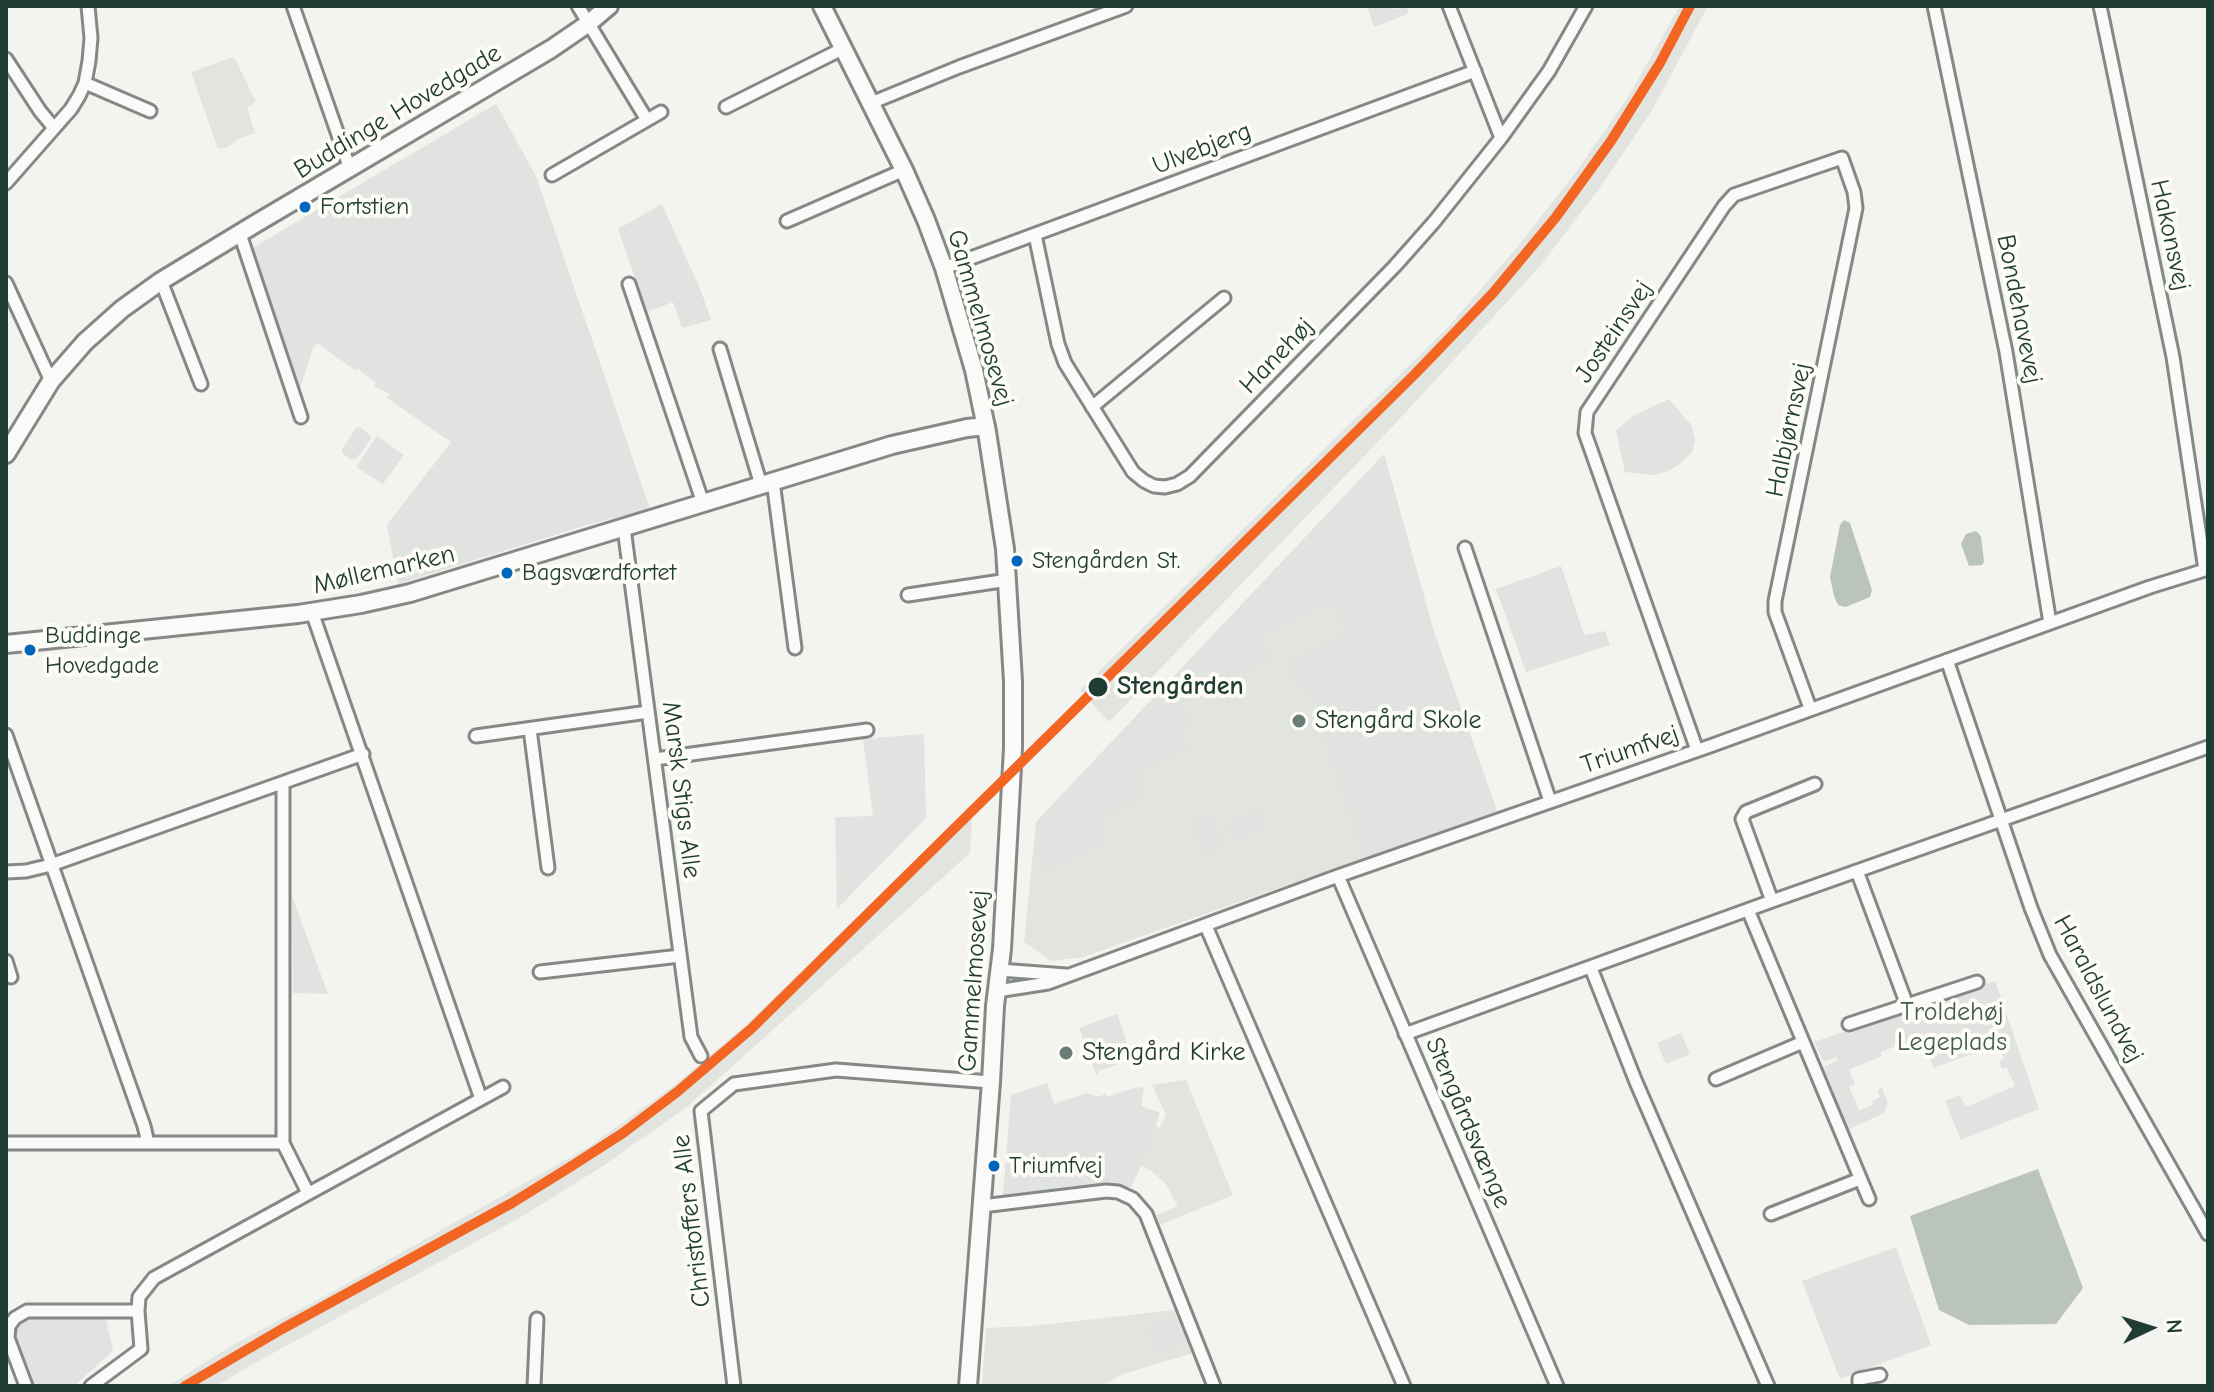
<!DOCTYPE html>
<meta charset="utf-8">
<style>
body{margin:0}
#map{position:relative;width:2214px;height:1392px;overflow:hidden;background:#f3f3f0;font-family:"Comic Neue",sans-serif}
canvas{display:block}
.frame{position:absolute;inset:0;border:8px solid #1f3d34;pointer-events:none}
.north{position:absolute;left:2110px;top:1288px;width:80px;height:80px;-webkit-text-stroke:6px #fdfcf7;paint-order:stroke;rotate:86deg;font-size:22px;font-weight:700;line-height:32px;text-align:center;color:#1f3d34}
.north::after{content:'';display:block;margin:auto;width:28px;height:36px;background:#1f3d34;clip-path:polygon(50% 0,100% 100%,50% 72%,0 100%)}
</style>
<div id="map">
<canvas width="2214" height="1392"></canvas>
<div class="frame"></div>
<div class="north">N</div>
</div>
<script>
const ctx = document.querySelector('canvas').getContext('2d');
ctx.lineJoin = 'round';
function fill(path, color) {
  ctx.fillStyle = color;
  ctx.fill(path, 'evenodd');
}
function toPath(rows) {
  const path = new Path2D();
  for (const r of rows) {
    path.moveTo(r[0], r[1]);
    for (let i = 2; i < r.length; i += 2) path.lineTo(r[i], r[i + 1]);
  }
  return path;
}
function trace(path, color, width, dash) {
  ctx.strokeStyle = color;
  ctx.lineWidth = width;
  ctx.lineCap = dash ? 'butt' : 'round';
  ctx.setLineDash(dash || []);
  ctx.stroke(path);
}
function write(font, color, halo, rows, align = 'center') {
  ctx.font = font + ' "Comic Neue",sans-serif';
  ctx.lineWidth = 8;
  ctx.setLineDash([]);
  ctx.textBaseline = 'middle';
  ctx.strokeStyle = halo;
  ctx.fillStyle = color;
  for (const [text, x, y, turn = 0] of rows) {
    ctx.save();
    ctx.translate(x, y);
    ctx.rotate((+turn || 0) * Math.PI / 180);
    ctx.textAlign = isNaN(turn) ? turn : align;
    if (halo) ctx.strokeText(text, 0, 0);
    ctx.fillText(text, 0, 0);
    ctx.restore();
  }
}
fill(toPath([
 [1680,6,1708,6,1651,112,1598,190,1541,265,1393,426,1109,722,1080,690,1450,325,1518,246,1576,172,1628,97],
 [234,57,256,102,247,107,255,133,238,139,226,148,218,149,191,72],
 [1384,454,1434,632,1497,811,1083,957,1051,961,1024,942,1036,822],
 [973,804,970,853,688,1106,603,1166,521,1217,246,1368,217,1386,168,1386,231,1346,325,1296,590,1146,672,1087,746,1025],
 [1186,1080,1233,1195,1159,1225,1156,1215,1178,1206,1166,1184,1150,1170,1140,1165,1166,1115,1152,1085],
 [1175,1310,1193,1353,1120,1375,1103,1386,982,1386,986,1328,1033,1326]
]), '#e2e4e0');
fill(toPath([
 [1367,6,1383,6,1395,9,1407,7,1408,14,1374,27],
 [496,104,536,176,650,509,584,526,398,584,387,525,451,442,387,398,390,394,374,386,376,383,358,369,356,371,317,343,313,348,300,389,249,250],
 [662,204,701,291,711,320,682,328,673,302,647,312,618,229],
 [1669,399,1692,426,1695,440,1692,452,1680,464,1666,472,1652,475,1625,472,1616,430,1633,416],
 [360,427,370,435,371,439,356,459,352,460,342,453,342,449,356,428],
 [377,436,404,455,383,484,356,467],
 [1384,454,1434,632,1497,811,1365,858,1306,686,1297,684,1286,663,1346,633,1330,603,1260,638,1270,659,1182,703,1191,723,1179,730,1189,749,1138,775,1148,795,1098,820,1107,840,1044,872,1036,822],
 [1561,566,1584,635,1605,631,1610,645,1526,672,1496,589],
 [924,734,926,818,837,909,835,817,873,816,863,739],
 [1260,810,1266,828,1232,841,1226,823],
 [1212,815,1224,848,1204,855,1192,821],
 [292,896,328,994,293,993],
 [1995,981,2039,1109,1961,1140,1945,1101,1959,1095,1966,1107,2015,1086,2007,1068,2002,1069,1999,1062,2004,1059,1998,1044,1934,1068,1924,1043,1916,1047,1914,1043,1898,1050,1896,1046,1881,1052,1882,1056,1849,1070,1855,1084,1849,1087,1859,1110,1873,1105,1872,1101,1880,1097,1877,1090,1882,1088,1888,1104,1884,1113,1847,1130,1824,1067,1838,1060,1836,1057,1824,1062,1814,1042],
 [1117,1014,1134,1062,1126,1065,1124,1062,1098,1071,1099,1074,1096,1075,1079,1028],
 [1681,1033,1690,1054,1666,1064,1657,1043],
 [1047,1083,1054,1104,1087,1093,1097,1097,1106,1094,1107,1097,1134,1088,1144,1087,1141,1106,1160,1113,1156,1125,1159,1128,1131,1187,1109,1184,1003,1195,1011,1095],
 [1896,1247,1931,1345,1840,1379,1802,1281],
 [64,1315,105,1315,113,1351,74,1386,32,1386,17,1356,12,1329,22,1319],
 [1173,1316,1183,1344,1157,1353,1147,1326]
]), '#e0e3df');
fill(toPath([
 [1844,520,1850,523,1872,590,1870,597,1846,607,1838,605,1834,596,1830,577,1840,525],
 [1976,531,1981,536,1984,562,1982,565,1969,566,1961,544,1966,534],
 [2038,1169,2083,1288,2056,1324,1969,1325,1939,1310,1910,1216]
]), '#bbc3bd');
const street = toPath([
 [293,6,350,169],
 [578,6,647,120],
 [1449,6,1501,138],
 [1934,6,2006,352,2050,623],
 [2100,6,2173,357,2205,570],
 [6,59,40,111,54,128],
 [85,83,150,111],
 [871,103,959,67,1126,6],
 [726,107,844,48],
 [552,175,661,112],
 [6,183,71,109,79,96,85,83,89,61,91,38,88,6],
 [787,221,904,170],
 [240,234,301,417],
 [1035,235,1058,344,1065,363,1133,472,1144,481,1154,486,1165,487,1177,484,1190,476,1395,266,1434,222,1501,138,1549,71,1586,6],
 [944,268,1475,71],
 [161,281,201,384],
 [6,283,51,381],
 [629,284,703,503],
 [720,349,761,485],
 [1092,407,1224,298],
 [773,481,795,648],
 [624,528,691,1037,701,1056],
 [1465,548,1550,801],
 [908,595,1008,580],
 [312,612,481,1099],
 [1947,660,2031,908,2050,955,2208,1234],
 [530,729,548,868],
 [6,735,144,1126,148,1143],
 [476,736,648,712],
 [1697,750,1585,433,1587,412,1724,206,1734,195,1842,158,1854,192,1856,208,1775,601,1775,612,1810,708],
 [655,759,867,730],
 [283,783,283,1143,308,1193],
 [1857,871,1907,1005],
 [6,872,26,871,51,865,363,754],
 [1338,876,1557,1386],
 [1772,901,1742,819,1746,812,1815,784],
 [1748,910,1869,1199],
 [1206,926,1404,1386],
 [6,961,11,977],
 [1591,968,1636,1082,1768,1386],
 [1000,970,1066,975],
 [540,972,680,956],
 [997,991,1048,983,1338,876,1710,746,2150,587,2208,569],
 [1849,1024,1977,982],
 [1405,1034,1772,901,2208,747],
 [1716,1079,1803,1042],
 [6,1143,283,1143],
 [982,1206,1106,1191,1118,1192,1133,1199,1146,1214,1214,1386],
 [1771,1214,1860,1179],
 [26,1386,8,1338,9,1326,15,1318,27,1311,138,1311],
 [91,1386,141,1349,138,1311,139,1297,154,1278,503,1087],
 [534,1386,537,1319],
 [734,1386,701,1111,734,1084,836,1070,991,1082],
 [1859,1386,1859,1379,1880,1375]
]);
const secondary = toPath([
 [822,6,904,170,926,220,944,268,974,370,987,432,1005,549,1013,681,1013,748,1002,949,995,1006,991,1082,968,1386],
 [6,454,51,381,85,342,122,309,161,281,255,224,551,49,589,23,609,6],
 [6,644,298,614,361,604,410,593,892,445,967,428,986,426]
]);
trace(street, '#848986', 17);
trace(secondary, '#848986', 22);
trace(street, '#fafaf8', 11);
trace(secondary, '#fafaf8', 16);
trace(toPath([
 [185,1386,282,1329,512,1203,567,1169,623,1133,677,1092,751,1029,1415,374,1493,293,1556,217,1611,141,1660,63,1690,6]
]), '#f26522', 10);
for (const [x, y, r, color] of [
 [305,207,7,"#0065bd"],
 [1017,561,7,"#0065bd"],
 [507,573,7,"#0065bd"],
 [30,650,7,"#0065bd"],
 [1098,687,11,"#1f3d34"],
 [1299,721,8,"#697d76"],
 [1066,1053,8,"#697d76"],
 [994,1166,7,"#0065bd"]
]) {
  const dot = new Path2D();
  dot.arc(x, y, r, 0, 2 * Math.PI);
  ctx.fillStyle = color;
  ctx.fill(dot);
  trace(dot, '#fdfcf7', 3);
}
write('24px', '#1f3d34', '#fdfcf7', [
 ["Fortstien",320,207],
 ["Stengården St.",1032,561],
 ["Bagsværdfortet",522,573],
 ["Buddinge",45,636],
 ["Hovedgade",45,666],
 ["Triumfvej",1009,1166]
], 'left');
write('26px', '#1f3d34', '#fdfcf7', [
 ["Buddinge Hovedgade",398,112,-31],
 ["Ulvebjerg",1202,149,-21],
 ["Hakonsvej",2170,235,78],
 ["Bondehavevej",2019,309,79],
 ["Gammelmosevej",980,318,74],
 ["Josteinsvej",1614,332,-56],
 ["Hanehøj",1277,356,-46],
 ["Halbjørnsvej",1789,430,-78],
 ["Møllemarken",384,570,-13],
 ["Triumfvej",1630,750,-19],
 ["Marsk Stigs Alle",681,790,83],
 ["Gammelmosevej",974,981,-86],
 ["Haraldslundvej",2098,989,62],
 ["Stengårdsvænge",1468,1123,67],
 ["Christoffers Alle",692,1221,-97]
]);
write('bold 26px', '#1f3d34', '#fdfcf7', [
 ["Stengården",1117,687]
], 'left');
write('26px', '#1f3d34', '#fdfcf7', [
 ["Stengård Skole",1315,721],
 ["Stengård Kirke",1082,1053]
], 'left');
write('26px', '#435c53', '#fdfcf7', [
 ["Troldehøj",1952,1013],
 ["Legeplads",1952,1043]
]);
</script>
